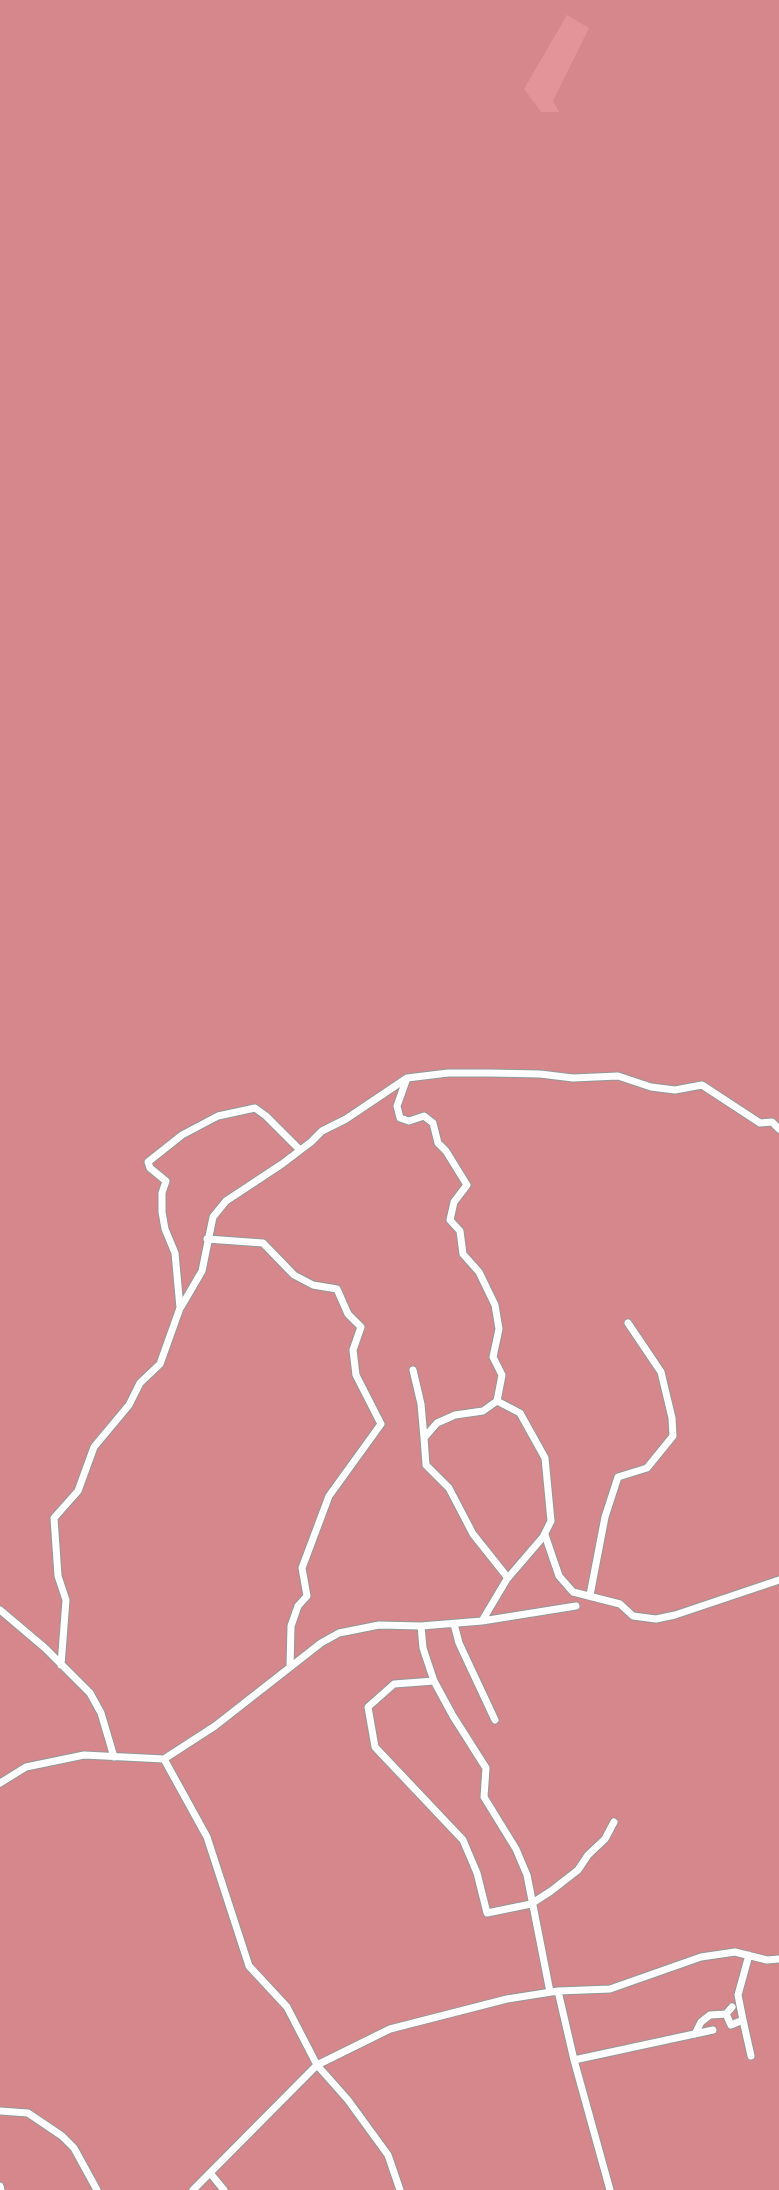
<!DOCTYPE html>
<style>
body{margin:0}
canvas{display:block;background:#e1e8e6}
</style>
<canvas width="779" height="2190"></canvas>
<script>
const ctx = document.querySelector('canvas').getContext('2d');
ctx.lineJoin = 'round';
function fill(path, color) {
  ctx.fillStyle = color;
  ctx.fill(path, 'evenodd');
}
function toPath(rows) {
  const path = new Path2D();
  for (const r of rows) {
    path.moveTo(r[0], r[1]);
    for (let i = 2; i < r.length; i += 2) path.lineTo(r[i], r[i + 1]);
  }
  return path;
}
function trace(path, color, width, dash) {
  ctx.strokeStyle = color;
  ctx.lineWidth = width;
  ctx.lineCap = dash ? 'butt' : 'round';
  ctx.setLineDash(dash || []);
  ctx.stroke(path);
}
fill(toPath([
 [0,0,779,0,779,2190,0,2190]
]), '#d5878b');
fill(toPath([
 [567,15,589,28,553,101,559,112,541,112,524,89]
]), '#e29498');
const street = toPath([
 [207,1239,263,1243,294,1275,313,1285,337,1289,348,1314,361,1327,353,1350,356,1375,381,1424,329,1496,302,1568,307,1596,298,1606,291,1626,290,1667],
 [181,1307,202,1271,213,1217,226,1201,282,1164,311,1142,322,1131,346,1119,407,1078,448,1073,490,1073,540,1074,573,1078,618,1076,651,1087,675,1090,702,1085,760,1123,772,1122,779,1129],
 [413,1370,421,1404,424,1438],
 [497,1401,483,1411,455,1415,437,1423,424,1438,426,1465,449,1488,473,1534,508,1578],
 [545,1535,559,1576,573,1592,620,1604,633,1616,656,1619,675,1615,779,1580],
 [590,1595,605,1517,618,1477,647,1468,673,1436,672,1418,661,1372,628,1323],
 [0,1610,45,1648,90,1693,101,1713,114,1757],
 [482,1621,576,1606],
 [454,1624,459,1643,495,1720],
 [421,1626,423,1648,434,1681,453,1716,486,1768,484,1797,516,1849,527,1875,550,1992],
 [61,1665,66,1600,58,1576,54,1518,78,1491,94,1447,129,1405,140,1383,160,1364,180,1308,175,1253,165,1229,162,1212,162,1193,166,1181,150,1168,148,1162,182,1135,218,1116,255,1108,266,1116,300,1150],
 [434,1681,394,1684,368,1707,375,1747,463,1840,477,1873,487,1913,531,1904,551,1891,578,1870,588,1855,605,1839,614,1822],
 [164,1759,207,1837,249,1966,287,2007,317,2065,348,2100,388,2155,400,2190],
 [0,1783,26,1767,84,1755,164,1759,215,1726,321,1643,339,1633,379,1625,421,1626,482,1621,507,1579,543,1537,551,1521,545,1458,520,1413,497,1401,502,1375,493,1357,499,1329,495,1305,479,1272,463,1254,460,1231,450,1220,454,1202,467,1185,446,1151,438,1143,433,1123,424,1116,409,1121,400,1118,397,1106,407,1078],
 [558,1991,574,2060,610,2190],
 [726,2014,731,2025,743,2020,751,2056],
 [743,2020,738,1995,749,1955],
 [695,2034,701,2022,710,2015,726,2014,732,2007],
 [574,2060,713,2030],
 [0,2111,28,2113,62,2136,74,2148,97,2190],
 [210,2173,224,2190],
 [0,2186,1,2190],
 [193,2190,317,2065,390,2029,507,1999,558,1991,610,1989,701,1957,735,1952,767,1960,779,1959]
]);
trace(street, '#939998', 9);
trace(street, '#fff', 7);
</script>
